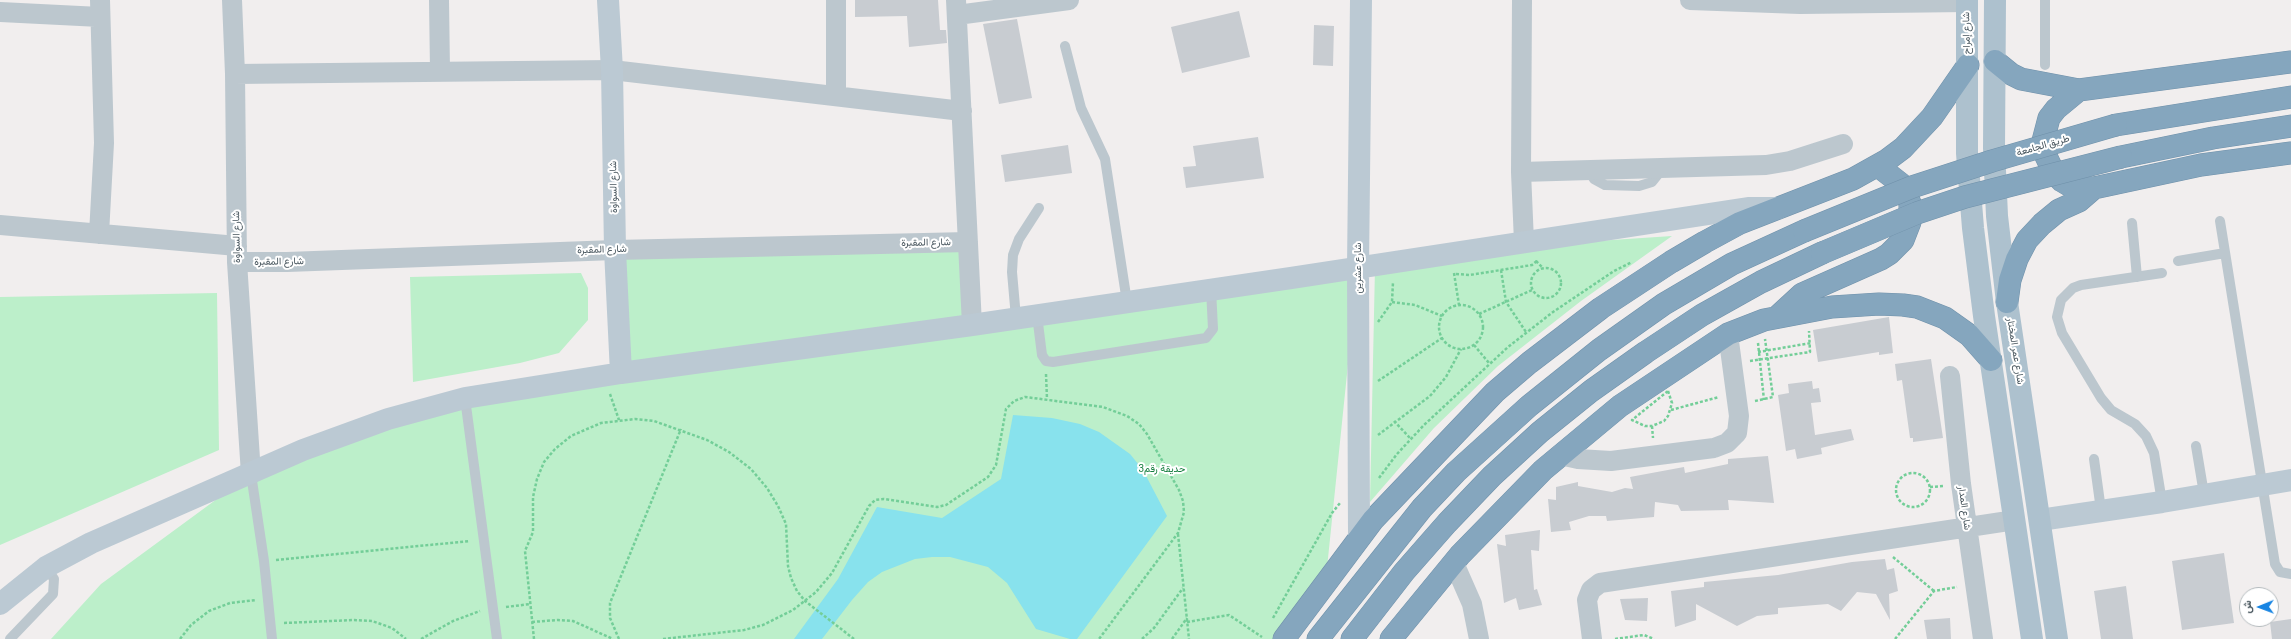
<!DOCTYPE html>
<meta charset="utf-8">
<style>
body{margin:0}
#map{position:relative;width:2291px;height:639px;overflow:hidden;background:#f1eeee;font-family:Roboto,Vazirmatn,sans-serif}
canvas{display:block}
.north{position:absolute;left:2239px;top:587px;width:40px;height:40px;box-sizing:border-box;background:#fff;border:1px solid #b5bbbe;border-radius:50%;rotate:269deg;font-size:11px;font-weight:700;line-height:16px;text-align:center;color:#46545c}
.north::after{content:'';display:block;margin:auto;width:14px;height:18px;background:#1784e2;clip-path:polygon(50% 0,100% 100%,50% 72%,0 100%)}
</style>
<div id="map">
<canvas width="2291" height="639"></canvas>
<div class="north">ش</div>
</div>
<script>
const ctx = document.querySelector('canvas').getContext('2d');
ctx.lineJoin = 'round';
function fill(path, color) {
  ctx.fillStyle = color;
  ctx.fill(path, 'evenodd');
}
function toPath(rows) {
  const path = new Path2D();
  for (const r of rows) {
    if (r.length === 3) {
      path.moveTo(r[0] + r[2], r[1]);
      path.arc(r[0], r[1], r[2], 0, 2 * Math.PI);
      continue;
    }
    path.moveTo(r[0], r[1]);
    for (let i = 2; i < r.length; i += 2) path.lineTo(r[i], r[i + 1]);
  }
  return path;
}
function trace(path, color, width, dash) {
  ctx.strokeStyle = color;
  ctx.lineWidth = width;
  ctx.lineCap = dash ? 'butt' : 'round';
  ctx.setLineDash(dash || []);
  ctx.stroke(path);
}
function write(font, color, halo, rows, align = 'center') {
  ctx.font = font + ' Roboto,Vazirmatn,sans-serif';
  ctx.lineWidth = 4;
  ctx.setLineDash([]);
  ctx.textBaseline = 'middle';
  ctx.strokeStyle = halo;
  ctx.fillStyle = color;
  for (const [text, x, y, turn = 0] of rows) {
    ctx.save();
    ctx.translate(x, y);
    ctx.rotate((+turn || 0) * Math.PI / 180);
    ctx.textAlign = isNaN(turn) ? turn : align;
    if (halo) ctx.strokeText(text, 0, 0);
    ctx.fillText(text, 0, 0);
    ctx.restore();
  }
}
fill(toPath([
 [1672,236,1581,301,1498,366,1434,428,1370,502,1375,267,1582,242],
 [968,242,972,325,1358,267,1327,568,1277,639,51,639,101,584,251,474,388,419,620,373,615,250],
 [581,273,588,288,588,320,559,353,520,363,413,382,410,277],
 [217,293,219,450,0,545,0,297]
]), '#bcefca');
fill(toPath([
 [1013,415,1052,418,1080,424,1099,432,1130,454,1143,470,1167,516,1077,639,1070,639,1036,629,1007,583,988,567,950,557,932,557,915,559,882,572,868,582,852,600,822,639,794,639,838,579,877,507,942,518,1001,479]
]), '#88e2ed');
fill(toPath([
 [855,0,938,0,940,30,946,30,947,43,909,47,907,16,855,17],
 [1239,11,1250,57,1182,73,1171,27],
 [1017,19,1032,98,999,104,983,24],
 [1314,25,1334,26,1333,66,1313,65],
 [1258,137,1264,178,1186,188,1183,167,1196,166,1193,146],
 [1068,145,1072,173,1005,182,1001,155],
 [1889,317,1893,353,1879,355,1879,352,1818,362,1813,330],
 [1931,359,1943,438,1913,442,1913,438,1910,438,1902,380,1897,381,1895,364],
 [1812,381,1813,389,1819,388,1821,402,1811,403,1815,435,1851,429,1854,440,1821,448,1822,454,1797,459,1795,449,1786,451,1778,395,1789,393,1788,384],
 [1768,456,1774,503,1728,500,1729,510,1681,511,1678,505,1655,502,1654,517,1607,521,1606,516,1589,516,1569,522,1571,530,1551,532,1548,499,1556,500,1556,487,1578,482,1578,486,1612,492,1625,488,1633,489,1630,477,1684,467,1685,473,1728,464,1728,459],
 [1540,530,1539,551,1531,550,1534,590,1537,589,1542,605,1519,610,1516,598,1504,603,1497,544,1506,546,1505,535],
 [2224,553,2234,623,2182,630,2172,561],
 [1885,559,1887,570,1894,568,1898,591,1889,594,1890,620,1876,594,1857,592,1841,611,1828,604,1778,608,1778,614,1757,616,1737,626,1696,604,1696,620,1675,627,1671,591,1704,587,1704,582,1778,575,1852,562],
 [2126,586,2133,639,2101,639,2094,591],
 [1648,598,1647,621,1625,620,1620,599],
 [1950,618,1951,639,1927,639,1924,620],
 [2291,619,2291,639,2272,639,2270,622]
]), '#c8ccd1');
const highway = toPath([
 [1995,61,2011,74,2021,79,2079,90,2291,62],
 [2079,90,2056,109,2049,118,2043,141,2044,152,2054,173,2062,181,2072,187,2094,188],
 [2116,125,2291,97],
 [2121,157,2213,138,2291,126],
 [2007,302,2010,280,2017,259,2027,240,2042,224,2059,210,2079,201,2094,188,2201,165,2291,153],
 [1777,317,1802,294,1881,259,1889,254,1903,240,1910,222,1910,203,1901,184,1878,166],
 [1284,639,1373,520,1495,392,1529,363,1601,308,1671,262,1705,242,1740,223,1853,179,1887,160,1903,148,1932,117,1968,65],
 [1318,639,1422,508,1456,472,1529,406,1599,350,1664,304,1732,264,1804,231],
 [1352,639,1404,572,1447,523,1492,476,1540,432,1591,391,1646,352,1702,315,1761,282,1822,253],
 [1391,639,1460,555,1543,470,1620,406,1728,334,1764,320,1832,307,1879,304,1903,305,1917,307,1945,318,1969,335,1991,360]
]);
trace(highway, '#7091aa', 23);
trace(toPath([
 [1536,261,1543,268],
 [1546,283,15],
 [1501,270,1506,302,1526,332],
 [1454,273,1459,305],
 [1456,274,1470,275,1532,265,1538,260],
 [1392,302,1415,305,1442,316],
 [1461,327,22],
 [1479,314,1532,290],
 [1378,322,1392,302,1393,282],
 [1758,343,1764,400],
 [1474,345,1489,363],
 [1758,352,1811,343],
 [1750,361,1810,352,1809,331],
 [1046,374,1047,399],
 [1378,381,1442,338],
 [1668,391,1672,403,1668,416,1664,421,1652,426,1645,426,1632,420,1668,391],
 [610,394,619,420],
 [1755,401,1773,397,1765,339],
 [1671,410,1719,397],
 [1394,421,1410,438],
 [1652,426,1653,438],
 [1378,435,1430,396,1446,377,1461,349],
 [1913,490,17],
 [1379,478,1397,454,1424,425,1508,347,1553,312,1614,271,1632,262],
 [1930,487,1944,486],
 [1178,534,1189,639],
 [1893,557,1934,591],
 [276,560,470,541],
 [506,607,530,604],
 [1273,618,1332,513,1340,503],
 [532,622,558,620,573,621,613,639],
 [1187,622,1229,615,1262,637],
 [284,623,354,620,372,621,392,628,406,639],
 [180,639,191,625,209,611,230,603,256,600],
 [421,639,453,621,480,611],
 [534,639,525,551,533,532,533,497,537,479,544,462,555,449,571,436,601,423,635,419,654,421,707,440,729,452,751,469,767,488,778,506,786,524,788,566,791,578,797,591,805,601,854,639],
 [619,639,610,618,610,603,681,429],
 [663,639,744,630,763,625,793,610,816,592,832,573,869,506,875,500,884,499,937,507,946,505,988,477,996,465,1006,409,1014,401,1025,397,1103,407,1127,416,1139,424,1147,434,1179,490,1183,501,1184,512,1178,533,1099,639],
 [1142,639,1154,628,1183,588],
 [1172,639,1187,618],
 [1615,639,1644,635,1654,639],
 [1895,639,1934,591,1957,587]
]), '#73ce98', 2.5, [3, 2]);
trace(toPath([
 [1065,46,1081,108,1105,159,1127,302],
 [2045,65,2045,0],
 [1588,170,1594,179,1605,185,1639,186,1652,182,1664,167],
 [2220,221,2275,564,2280,572,2291,574],
 [2132,223,2137,277],
 [2178,261,2225,253],
 [2162,273,2081,285,2073,288,2061,300,2057,317,2062,333,2101,398,2111,410,2135,424,2146,436,2154,453,2162,502],
 [1037,315,1042,355,1046,361,1053,362,1206,338,1213,329,1211,289],
 [1016,318,1012,272,1013,255,1019,239,1039,208],
 [465,398,497,639],
 [2196,446,2204,494],
 [2094,459,2101,510],
 [251,474,264,561,272,639],
 [10,639,53,594,54,579,46,567]
]), '#bcc7ce', 10);
trace(toPath([
 [232,0,235,74,237,262,251,474],
 [439,0,440,70],
 [836,0,836,96],
 [956,0,972,325],
 [1522,0,1521,172,1524,242],
 [1690,0,1800,4,1967,2],
 [0,12,100,17],
 [957,15,1069,0],
 [235,74,612,70,962,111],
 [1521,172,1766,165,1790,161,1843,144],
 [0,225,237,246],
 [99,234,104,143,100,0],
 [237,262,287,262,615,250,968,242],
 [1950,376,1961,484,1983,639],
 [1560,455,1578,459,1611,461,1714,448,1727,443,1737,433,1739,416,1728,334],
 [1454,563,1472,604,1479,639],
 [1592,639,1587,600,1591,590,1600,583,2015,520]
]), '#bcc7ce', 20);
trace(toPath([
 [608,0,612,70,615,250,621,373],
 [2040,520,2162,502,2291,480],
 [1359,537,1358,267,1361,0],
 [0,604,46,567,91,543,303,450,388,419,465,398,621,373,972,325,1291,278,1748,208,1778,208]
]), '#bbc9d3', 22);
trace(toPath([
 [1967,0,1967,153,1973,228,1984,316,2032,639],
 [1995,0,1994,148,1997,216,2007,302,2057,639]
]), '#adc1ce', 22);
trace(highway, '#85a6be', 22);
const highwayBridge = toPath([
 [1804,231,1912,187,1992,161,2116,125],
 [1822,253,1917,213,1965,197,2121,157]
]);
trace(highwayBridge, '#7091aa', 23, []);
trace(highwayBridge, '#85a6be', 22);
write('10px', '#46545c', '#fff', [
 ["شارع إمراح",1967,33,-91],
 ["طريق الجامعة",2043,146,-16],
 ["شارع السواوة",614,187,-91],
 ["شارع السواوة",237,237,-91],
 ["شارع المقبرة",926,243,-1],
 ["شارع المقبرة",602,250,-2],
 ["شارع المقبرة",279,262,-1],
 ["شارع عشرين",1358,268,-90],
 ["شارع عمر المختار",2015,351,81],
 ["شارع المدار",1964,508,82]
]);
write('10px', '#167e3f', '#fff', [
 ["حديقة رقم3",1162,469]
]);
</script>
